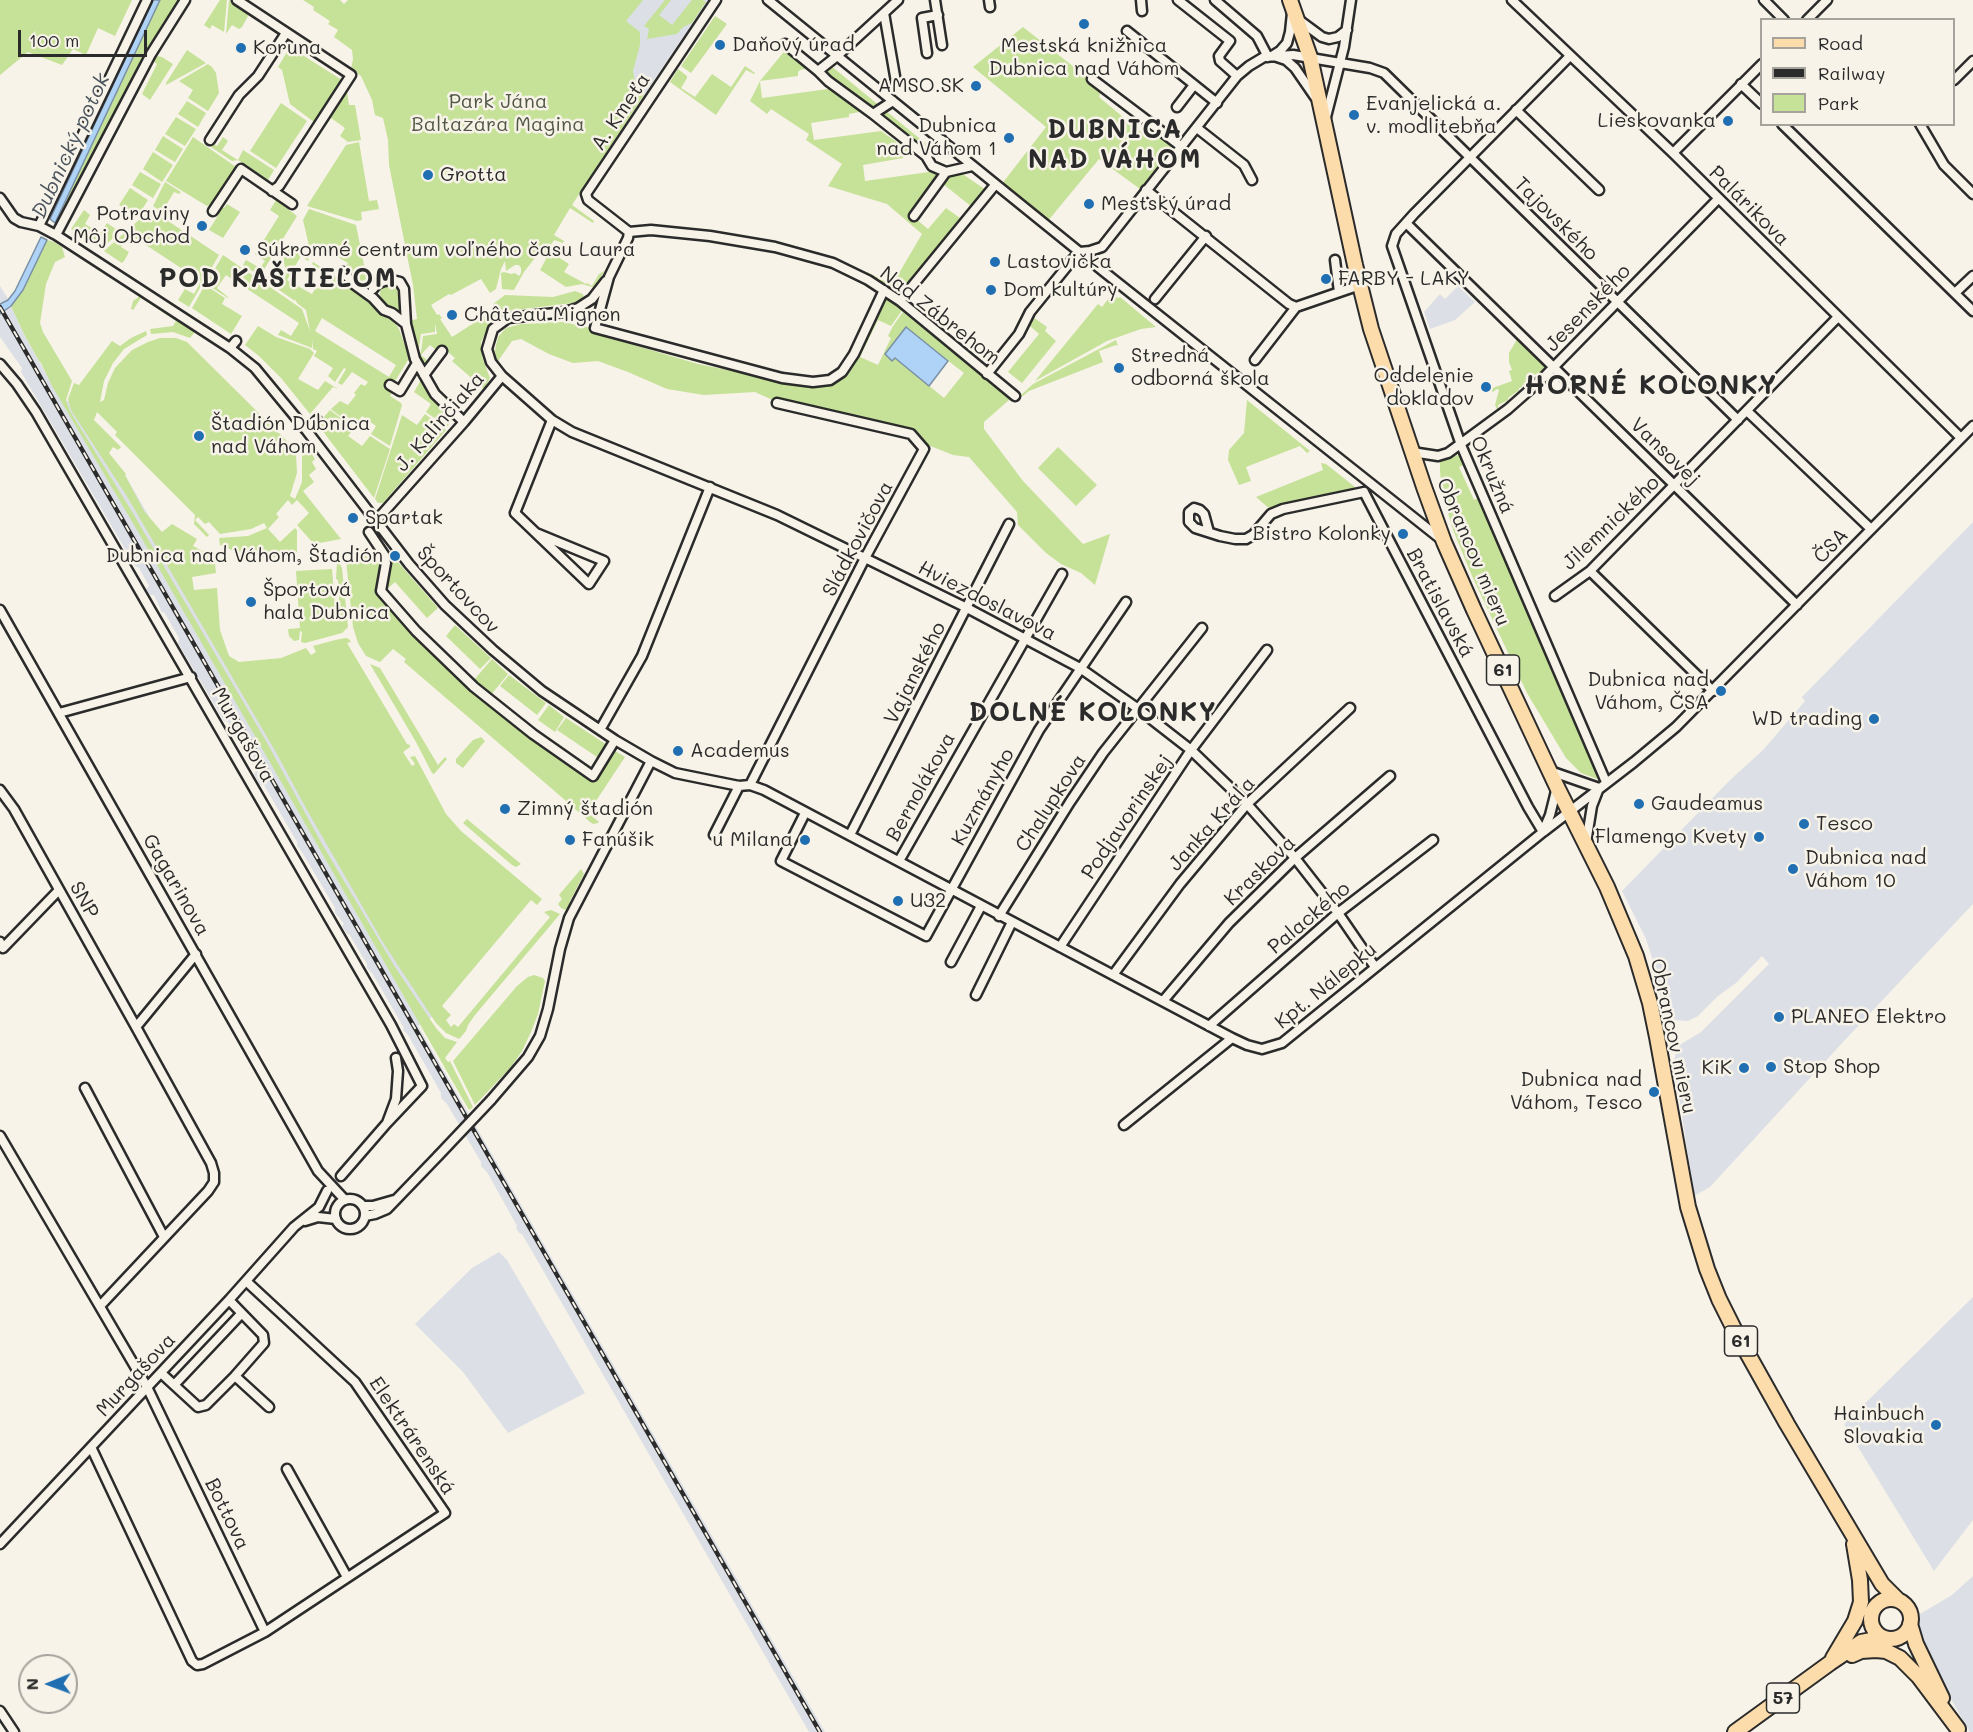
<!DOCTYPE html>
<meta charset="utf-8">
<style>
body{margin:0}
#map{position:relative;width:1973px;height:1732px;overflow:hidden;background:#f7f3e8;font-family:Mali,sans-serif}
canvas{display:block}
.legend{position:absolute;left:1760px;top:18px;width:195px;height:108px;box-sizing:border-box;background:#f7f3e8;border:2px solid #a5a39c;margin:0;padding:8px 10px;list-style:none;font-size:18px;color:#2b2b2b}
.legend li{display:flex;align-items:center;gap:12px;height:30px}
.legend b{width:30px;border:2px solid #a5a39c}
.north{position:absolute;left:18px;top:1654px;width:60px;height:60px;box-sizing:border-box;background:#f7f3e8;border:2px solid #a5a39c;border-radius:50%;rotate:269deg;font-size:16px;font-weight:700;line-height:24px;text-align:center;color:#2b2b2b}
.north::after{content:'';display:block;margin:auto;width:21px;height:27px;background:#1f6fb2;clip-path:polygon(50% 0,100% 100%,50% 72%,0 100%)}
.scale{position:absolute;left:18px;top:30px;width:129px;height:27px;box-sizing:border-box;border:3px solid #2b2b2b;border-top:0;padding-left:8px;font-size:18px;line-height:21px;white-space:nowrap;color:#2b2b2b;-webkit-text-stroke:4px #f7f3e8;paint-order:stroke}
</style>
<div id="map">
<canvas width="1973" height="1732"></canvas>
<ul class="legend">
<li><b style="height:8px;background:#fddcac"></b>Road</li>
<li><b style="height:8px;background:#2b2b2b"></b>Railway</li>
<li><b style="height:16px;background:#c6e198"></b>Park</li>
</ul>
<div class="north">N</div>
<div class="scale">100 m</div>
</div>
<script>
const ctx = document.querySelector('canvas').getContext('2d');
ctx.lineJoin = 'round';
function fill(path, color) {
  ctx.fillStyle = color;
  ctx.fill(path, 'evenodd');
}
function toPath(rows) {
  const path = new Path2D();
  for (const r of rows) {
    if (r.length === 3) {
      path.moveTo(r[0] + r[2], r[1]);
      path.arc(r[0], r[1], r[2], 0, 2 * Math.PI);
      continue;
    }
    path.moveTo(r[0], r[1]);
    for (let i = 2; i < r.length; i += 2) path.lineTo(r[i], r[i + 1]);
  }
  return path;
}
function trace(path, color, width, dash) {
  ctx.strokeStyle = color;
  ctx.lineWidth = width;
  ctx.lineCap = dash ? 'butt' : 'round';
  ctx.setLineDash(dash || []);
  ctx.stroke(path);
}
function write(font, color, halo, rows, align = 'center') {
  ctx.font = font + ' Mali,sans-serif';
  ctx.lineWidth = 5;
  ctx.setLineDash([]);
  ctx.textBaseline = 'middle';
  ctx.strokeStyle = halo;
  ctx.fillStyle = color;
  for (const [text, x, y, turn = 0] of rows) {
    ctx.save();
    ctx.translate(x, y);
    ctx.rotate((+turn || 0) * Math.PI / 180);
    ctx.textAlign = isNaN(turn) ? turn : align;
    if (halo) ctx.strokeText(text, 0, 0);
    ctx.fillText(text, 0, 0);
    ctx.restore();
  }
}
fill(toPath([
 [563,0,708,0,644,95],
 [0,286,7,297,24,334,60,399,71,402,125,475,320,813,440,1012,418,1026,825,1732,809,1732,522,1234,519,1233,516,1228,517,1226,487,1172,481,1166,481,1162,447,1104,441,1098,441,1093,408,1035,403,1030,404,1028,372,973,367,968,367,964,349,934,347,934,342,926,344,924,335,913,335,908,302,852,297,846,297,842,264,785,260,785,254,774,256,771,228,722,224,721,178,643,179,638,164,612,162,613,154,595,150,595,146,589,149,586,139,568,135,566,21,372,22,368,0,337],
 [1458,286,1475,302,1455,320,1430,329,1424,312,1440,294,1445,299],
 [1973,522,1973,904,1844,1041,1710,1187,1694,1196,1674,1061,1676,1052,1681,1044,1701,1032,1769,964,1762,956,1736,983,1718,996,1698,1016,1688,1021,1675,1020,1662,1005,1653,961,1646,939,1622,891,1729,781,1763,750,1805,701,1802,697],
 [499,1252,507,1260,585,1393,508,1433,463,1372,415,1324,472,1268],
 [1973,1297,1973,1520,1934,1571,1844,1424],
 [1973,1576,1973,1732,1970,1732,1920,1646,1915,1628,1920,1614,1952,1595]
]), '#dce0e6');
fill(toPath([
 [0,0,132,0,115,36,98,28,86,55,73,49,62,65,28,52,0,75],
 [160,0,181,0,164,21,58,224,55,223],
 [220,0,227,0,224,32,212,25,210,29,204,25],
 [229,0,247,11,248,16,242,27,239,29,232,25,226,34],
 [303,0,340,0,344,4,348,0,643,0,626,21,640,32,640,45,633,71,635,82,644,95,572,205,594,221,593,223,570,208,554,235,564,241,563,243,554,240,546,254,553,258,555,255,569,264,564,272,586,284,587,283,592,286,599,274,604,271,598,285,596,288,582,284,566,287,540,270,546,259,538,254,524,272,514,290,502,289,501,273,504,272,511,274,515,273,519,276,521,273,521,268,519,265,515,265,506,271,505,261,501,269,496,289,490,293,481,279,451,295,449,294,431,305,437,315,439,314,442,318,440,319,452,337,496,309,493,304,505,295,553,297,575,291,583,294,584,299,573,303,507,311,492,320,481,342,482,357,490,378,484,389,452,361,455,358,441,346,436,350,430,345,427,348,421,355,428,361,422,368,417,357,421,352,423,336,437,334,435,323,435,332,421,334,419,348,416,354,409,321,417,319,413,285,389,165,388,140,383,118,375,115,372,100,361,76,351,69,353,59,352,50,334,37,338,30,328,24,330,21,313,10,314,7],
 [665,0,671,0,659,15,672,25,692,0,703,0,706,2,692,23,683,27,677,34,647,39,649,29,644,26],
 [715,16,727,24,691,73,681,66],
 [1023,27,1102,89,1099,97,1147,137,1154,132,1173,147,1140,189,1099,159,1047,222,1001,185,1046,127,973,67],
 [290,47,345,82,327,112,320,114,314,122,290,104,282,70,278,67],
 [787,48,811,68,800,70,798,72,798,76,760,81,762,98,828,89,836,91,847,102,850,99,864,111,849,114,849,117,811,123,814,140,881,131,898,143,901,141,911,149,909,153,903,155,903,158,863,165,865,181,936,171,942,173,911,215,928,229,946,208,960,218,961,221,903,292,897,293,866,274,867,272,892,285,922,234,887,204,828,186,842,164,806,140,809,134,771,109,767,114,750,101,760,81],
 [187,50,206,63,166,85,166,83],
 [156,56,162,57,173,64,150,100,142,94,157,64,152,60],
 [208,64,212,67,216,73,219,93,208,111,188,98,193,90,179,81],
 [830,65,881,107,874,109,867,107,832,79,826,71],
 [745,66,755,73,754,74,746,70,716,115,670,82,678,69,687,76,687,78,681,88,695,97,712,74,731,87],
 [346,85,349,105,355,105,361,140,348,142,340,136,345,128,331,118,325,127,321,125],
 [187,101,206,113,198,127,178,114],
 [281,103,307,121,276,168,250,151],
 [884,111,886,111,930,147,925,151,880,115],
 [176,117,196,129,185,146,165,134],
 [163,136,183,149,175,162,155,150],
 [193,137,236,167,237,172,225,187,223,186,212,204,207,206,166,181],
 [223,137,228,141,222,150,236,159,238,160,243,150,274,170,268,180,238,160,232,161,208,145,210,141,217,146],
 [359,142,369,201,377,200,379,209,361,212,362,220,357,221,307,206,346,145],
 [153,152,173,165,162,182,143,169],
 [140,172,161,184,153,198,132,185],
 [961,173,986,190,972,207,943,184,942,182,947,175],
 [165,182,181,192,179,194,174,192,165,207,169,210,166,215,153,206],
 [130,188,148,200,143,208,136,215,119,205],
 [276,200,297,216,260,276,243,265,246,260,260,268,265,261,255,254,279,216,270,210],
 [227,204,240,212,223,238,209,230,219,214,217,212,218,208,224,208],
 [309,209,356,225,367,280,356,282,344,270,348,263,314,243,311,247,309,246,303,220],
 [84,210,90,215,85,224,100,233,107,223,120,232,101,249,71,229],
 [148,212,156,213,219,255,189,307,178,300,185,289,194,294,201,281,129,234,121,247,129,252,124,261,122,263,104,251],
 [47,240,54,242,62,247,65,257,55,262,46,284,40,323,43,332,72,381,66,400,70,411,134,515,266,741,322,844,395,967,436,1028,445,1038,457,1042,445,1058,448,1062,450,1061,473,1107,469,1110,137,530,52,386,41,363,39,361,24,334,11,306,23,290],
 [287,245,309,259,308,261,301,256,287,280,312,294,325,273,312,264,313,262,350,286,380,312,391,317,399,329,405,346,413,361,412,362,408,360,392,386,395,388,390,396,401,403,402,405,390,446,371,434,376,426,362,416,356,424,344,414,341,417,331,409,340,401,348,405,356,395,354,393,361,384,365,386,368,382,352,372,342,385,338,383,346,369,344,368,335,382,328,376,333,368,314,356,317,351,313,349,312,339,312,348,278,335,281,330,291,336,299,323,226,275,217,288,228,297,228,298,206,284,223,255,302,309,310,331,306,310,297,303,295,299,295,301,266,281,279,257,286,278,283,252],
 [322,318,396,365,389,377,315,331],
 [392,284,397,289,401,315,385,306,380,300,380,290,382,287],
 [205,285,225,298,222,304,242,316,231,334,192,308],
 [1112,294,1118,298,1120,297,1156,327,1141,329,1107,341,1035,381,1098,304,1102,307],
 [140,296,194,330,194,333,190,338,173,332,151,334,150,329,173,326,176,321,141,298,133,310,131,309,133,301],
 [885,296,903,309,891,326,878,320,860,357,878,365,891,338,888,336,893,326,903,312,1009,397,1009,400,984,422,984,429,1023,481,1083,544,1110,534,1095,585,1081,573,1061,564,1046,553,1018,525,1017,512,969,457,953,455,923,443,913,430,863,422,777,402,755,392,704,395,667,389,628,372,598,361,573,363,549,354,521,339,512,341,496,364,495,350,498,337,506,328,521,324,563,322,591,328,590,332,698,364,792,383,834,380],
 [906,328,964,373,944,398,895,358],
 [1033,317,1047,327,1045,331,1056,341,1022,383,1008,372,1039,334,1030,326],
 [258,326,276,337,310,349,314,353,298,379,318,390,325,381,338,389,333,387,310,414,281,378,259,356,245,345],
 [146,331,147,335,124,349,113,363,104,381,100,402,104,400,108,383,115,368,132,350,148,342,160,338,176,338,187,342,292,446,296,454,297,473,290,496,295,499,302,482,302,453,305,453,304,446,306,445,315,459,312,462,316,469,309,475,314,482,303,491,341,539,314,544,297,525,309,513,297,500,292,505,288,500,276,514,279,517,268,529,280,542,295,528,297,530,297,555,262,558,237,552,220,545,219,538,248,536,267,528,264,523,251,529,220,534,209,522,205,524,198,517,195,520,209,535,207,537,194,524,195,515,115,435,117,432,97,412,94,420,121,447,118,450,113,447,109,453,126,474,125,475,144,511,162,532,172,524,197,539,193,546,210,555,214,554,216,573,192,577,194,590,217,588,220,630,229,656,239,662,281,658,306,648,311,655,316,652,313,646,335,640,346,638,349,639,351,642,347,643,407,744,410,745,410,747,403,752,412,766,415,764,410,757,415,756,446,814,461,831,542,899,537,905,531,900,442,1006,451,1015,446,1020,451,1027,454,1024,458,1027,550,917,544,912,551,910,560,914,475,1015,468,1025,466,1031,459,1039,446,1033,436,1023,384,944,307,810,277,754,128,498,71,410,68,399,74,383,79,385,112,341,120,346,131,338],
 [1519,336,1546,364,1547,369,1537,380,1536,374,1533,375,1530,379,1527,380,1527,382,1525,382,1525,385,1522,385,1522,387,1519,388,1519,390,1508,398,1508,400,1498,405,1498,411,1495,405,1499,390,1497,389,1493,392,1490,389,1512,381,1509,371,1512,370,1509,362,1509,353],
 [1116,340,1118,346,1116,345,1099,351,1103,362,1029,391,1020,398,1019,397,1033,384],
 [422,378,431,396,454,417,447,427,426,412,431,404,414,392],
 [1247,400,1310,451,1307,453,1300,446,1246,467,1251,481,1239,485,1228,460,1229,450,1244,433],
 [330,410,354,428,348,436,362,446,370,436,390,449,374,498,318,425,319,423,321,426,326,421,323,418],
 [425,414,446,430,383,503,378,503,375,499,402,415,417,425],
 [1058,447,1097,485,1076,506,1038,468],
 [1458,455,1466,464,1459,467,1474,500,1480,497,1600,777,1597,779,1581,773,1566,758,1527,693,1472,576,1453,530,1442,492,1440,471,1440,460],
 [1321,463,1326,464,1355,487,1355,489,1352,492,1271,510,1256,497,1323,470],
 [360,548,373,565,384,557,379,590,376,593,434,656,479,697,507,720,589,777,612,749,625,757,588,813,599,822,598,823,593,824,590,822,558,794,404,662,406,659,393,649,380,662,366,656,358,643,353,627,346,560],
 [390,553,438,608,427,618,395,582,385,591,387,555],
 [337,563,340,564,342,568,348,627,342,633,305,643,301,642,302,632,300,631,299,640,294,641,289,636,288,629,300,628,296,571,332,569,336,619,340,619,338,580,336,579],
 [455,625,491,658,480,669,446,636],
 [492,659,508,674,490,696,473,681],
 [370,664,380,668,438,765,445,757,447,759,434,774,432,773,416,742],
 [509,675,546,703,537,715,500,686],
 [549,705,564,717,555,732,538,720],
 [566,718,607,745,600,757,597,757,557,730],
 [481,737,485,741,463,768,456,763,456,759,473,740],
 [467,819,521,864,516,867,512,865,463,823],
 [581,869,584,874,570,901,570,907,566,910,561,908,558,904,562,899,559,895],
 [534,975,543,978,545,981,538,1014,531,1032,522,1051,511,1067,475,1105,453,1061,517,986,528,977]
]), '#c6e198');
const water = toPath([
 [153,0,160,0,55,223,50,219,153,0],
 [41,237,47,240,23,290,11,306,0,314,0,304,8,300,15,291,41,237],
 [906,327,948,361,929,386,895,358,892,361,885,354,906,327]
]);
fill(water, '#aed3f7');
trace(water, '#7a90a5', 1.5);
const street = toPath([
 [237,0,351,75,279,186,272,191],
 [768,0,1103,271,1442,540],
 [935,0,942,45],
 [989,0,990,7],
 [1141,0,1142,11],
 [1178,0,1230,41,1219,56,1220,61,1237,76],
 [1215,0,1257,36,1268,57],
 [1512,0,1673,153,1961,438],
 [1764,0,1784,20],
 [884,13,896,82],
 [1299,20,1322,37,1329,39,1338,37,1347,30],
 [1807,20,1827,0],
 [1127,31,1217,103],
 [785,44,818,71,828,81,873,114,926,156,932,166,946,172],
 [927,53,922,18,938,15],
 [1272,56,1280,51,1287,43,1290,32,1292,13],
 [1570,56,1414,214,1396,234,1392,246,1461,445,1606,782],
 [1277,57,1286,60,1295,68,1315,97],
 [818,71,837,56,898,0],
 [1092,79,1182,147],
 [1954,80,1973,61],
 [1741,84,1762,104],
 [1177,107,1194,85],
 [1516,110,1599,190],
 [873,114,893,101],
 [1326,117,1344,47,1351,0],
 [1782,124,1973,311],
 [1920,124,1944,165,1973,194],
 [1197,128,1244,165,1252,180],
 [210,140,239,95,258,76,286,33],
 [1673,153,1762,64],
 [926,156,942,140],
 [1146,190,1289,304,1296,307,1360,285],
 [0,198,14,218,21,222,39,226,56,235,230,348,255,368,307,431,409,564,445,605,493,650,542,691,615,740,651,761,569,918,560,949,548,1009,540,1036,528,1057,491,1100],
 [213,211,241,169,292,204],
 [914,216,946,172,972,166],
 [1406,223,1797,605],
 [39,226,147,0],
 [629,232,628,238,609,277,595,328,782,378,813,382,830,380,842,372,854,354,884,290],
 [629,232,651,230,710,236,775,247,833,263,868,280,900,301,1015,396],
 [629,232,588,200,586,194,716,0],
 [56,235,151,54,185,0],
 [1335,260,1339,292],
 [343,272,355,285,373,298,384,310,392,313,406,324,415,359,435,394,464,422],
 [373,289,377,284,384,281,392,280,400,282,404,289,406,324],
 [1955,293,1973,276],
 [1155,299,1206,236],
 [900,301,995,185],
 [230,348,236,341],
 [1255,360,1296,307],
 [0,364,17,384,36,412,391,1025,422,1086,387,1123],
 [987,374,1019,334,1030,312,1073,259,1080,252,1090,251,1102,247,1237,76,1249,66,1264,57,1293,55,1370,68,1384,73,1738,420],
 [424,375,442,351],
 [502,376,552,420,572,432,777,515,967,608,1080,668,1137,708,1191,750,1247,804,1295,858,1338,913,1375,967],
 [390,385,400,391,417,363],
 [1747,411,1871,529],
 [307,431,317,420],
 [1412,452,1438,456,1448,453,1508,409,1542,379,1718,199],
 [1364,492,1528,807,1543,832],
 [375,522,464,422,502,376,491,362,487,349,493,329,508,318,565,312,578,308,592,299,606,281],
 [369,532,385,556,386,563,381,591,416,631,474,687,533,734,593,776,615,740],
 [1209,532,1204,514,1200,510,1194,508,1189,512,1189,522,1195,528,1220,536,1235,539,1246,539,1253,535,1271,514,1283,509,1364,492],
 [536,533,604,561,589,584,515,513,552,420],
 [1590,571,1713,691],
 [1555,596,1590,571,1838,317],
 [0,610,318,1171,345,1200],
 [59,713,191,677],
 [600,730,642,656,710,487],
 [651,761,675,773,739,786,750,785,764,790,1232,1038,1247,1045,1262,1049,1282,1043,1543,832,1634,762,1676,727,1973,426],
 [1550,771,1599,788],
 [750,785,865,558,924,449,911,434,777,403],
 [0,790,14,809,136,1027,211,1163,214,1173,214,1182,208,1191,100,1306],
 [805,813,781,861,926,936,1039,730,1126,602],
 [1544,829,1550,815,1557,787],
 [714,835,739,786],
 [850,835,1009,524],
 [1586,843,1592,806,1599,788],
 [899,861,1062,574],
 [999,916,1070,802,1103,753,1202,628],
 [0,942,3,948,59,890],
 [1060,947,1191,750,1267,650],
 [951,962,981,906],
 [1113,975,1180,884,1247,804,1350,708],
 [976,995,1012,922],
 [1163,1001,1229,923,1295,858,1390,776],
 [1209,1026,1338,913,1433,840],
 [136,1027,196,954],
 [85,1088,164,1237],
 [1124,1125,1232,1038],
 [0,1136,147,1387,265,1632],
 [341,1176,387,1123,396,1099,398,1071,396,1058],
 [350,1214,15],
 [363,1206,373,1206,394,1200],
 [365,1216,375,1214,387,1209,438,1156],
 [305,1221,318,1217,336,1219],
 [161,1373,198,1407,206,1405,235,1376,264,1343,263,1335,229,1300],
 [235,1376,269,1407],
 [175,1384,241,1314],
 [91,1447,192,1661,197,1665,203,1664,265,1632,445,1513,355,1382,246,1281],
 [287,1469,347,1577],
 [0,1544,229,1300,294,1227,319,1207,327,1191],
 [0,1711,14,1732]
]);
const primary = toPath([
 [1290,0,1310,57,1355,265,1371,329,1424,487,1444,542,1474,610,1557,787,1607,887,1636,956,1650,1003,1657,1037,1688,1207,1707,1269,1719,1299,1735,1331,1787,1424,1882,1584,1898,1600],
 [1891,1619,20],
 [1910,1624,1916,1644,1942,1698],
 [1852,1655,1861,1651,1876,1650,1886,1651,1900,1658,1919,1677,1958,1729],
 [1833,1658,1855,1621,1861,1602,1860,1580,1854,1544],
 [1735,1732,1830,1663,1861,1642,1882,1638]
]);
trace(street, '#2b2b2b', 13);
trace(primary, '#2b2b2b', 18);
trace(street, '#f7f3e8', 8);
trace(primary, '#fddcac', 14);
const rail = toPath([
 [0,307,820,1732]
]);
trace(rail, '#2b2b2b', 4.5);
trace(rail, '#f7f3e8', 2, [7]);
const streetBridge = toPath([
 [438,1156,491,1100]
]);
trace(streetBridge, '#2b2b2b', 13, []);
trace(streetBridge, '#f7f3e8', 8);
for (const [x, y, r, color] of [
 [1084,24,6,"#1f6fb2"],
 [720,45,6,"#1f6fb2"],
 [241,48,6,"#1f6fb2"],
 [976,86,6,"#1f6fb2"],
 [1354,115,6,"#1f6fb2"],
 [1728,121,6,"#1f6fb2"],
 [1009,138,6,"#1f6fb2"],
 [428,175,6,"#1f6fb2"],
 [1089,204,6,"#1f6fb2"],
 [202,226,6,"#1f6fb2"],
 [245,250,6,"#1f6fb2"],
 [995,262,6,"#1f6fb2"],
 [1326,279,6,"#1f6fb2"],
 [991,290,6,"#1f6fb2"],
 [452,315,6,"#1f6fb2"],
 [1119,368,6,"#1f6fb2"],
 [1486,387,6,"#1f6fb2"],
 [199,436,6,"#1f6fb2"],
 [353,518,6,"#1f6fb2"],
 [1403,534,6,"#1f6fb2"],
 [395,556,6,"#1f6fb2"],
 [251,602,6,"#1f6fb2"],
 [1721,691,6,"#1f6fb2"],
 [1874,719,6,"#1f6fb2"],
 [678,751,6,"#1f6fb2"],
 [1639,804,6,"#1f6fb2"],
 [505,809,6,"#1f6fb2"],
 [1804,824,6,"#1f6fb2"],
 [1759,837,6,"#1f6fb2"],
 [570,840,6,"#1f6fb2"],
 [805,840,6,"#1f6fb2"],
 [1793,869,6,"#1f6fb2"],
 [898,901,6,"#1f6fb2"],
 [1779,1017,6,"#1f6fb2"],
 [1771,1067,6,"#1f6fb2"],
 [1744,1068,6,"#1f6fb2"],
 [1654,1092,6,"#1f6fb2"],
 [1936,1425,6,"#1f6fb2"]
]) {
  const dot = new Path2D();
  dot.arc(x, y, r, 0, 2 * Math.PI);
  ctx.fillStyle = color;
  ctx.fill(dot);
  trace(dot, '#f7f3e8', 2);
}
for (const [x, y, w] of [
 [1503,670,33],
 [1741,1341,33],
 [1783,1698,33]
]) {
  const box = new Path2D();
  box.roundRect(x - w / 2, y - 15, w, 30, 4.5);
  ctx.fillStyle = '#f7f3e8';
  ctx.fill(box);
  trace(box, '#2b2b2b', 1.5);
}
write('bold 18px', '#2b2b2b', null, [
 ["61",1503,670],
 ["61",1741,1341],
 ["57",1783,1698]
]);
write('20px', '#2b2b2b', '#f7f3e8', [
 ["Daňový úrad",732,45],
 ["Mestská knižnica",1084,46,"center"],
 ["Dubnica nad Váhom",1084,69,"center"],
 ["Koruna",253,48],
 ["AMSO.SK",964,86,"right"],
 ["Evanjelická a.",1366,104],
 ["v. modlitebňa",1366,127],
 ["Lieskovanka",1716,121,"right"],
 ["Dubnica",997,126,"right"],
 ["nad Váhom 1",997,149,"right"],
 ["Grotta",440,175],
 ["Mestský úrad",1101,204],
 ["Potraviny",190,214,"right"],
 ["Môj Obchod",190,237,"right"],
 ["Súkromné centrum voľného času Laura",257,250],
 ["Lastovička",1007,262],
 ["FARBY - LAKY",1338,279],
 ["Dom kultúry",1003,290],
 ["Château Mignon",464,315],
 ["Stredná",1131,356],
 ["odborná škola",1131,379],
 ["Oddelenie",1474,376,"right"],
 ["dokladov",1474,399,"right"],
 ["Štadión Dubnica",211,424],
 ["nad Váhom",211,447],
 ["Spartak",365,518],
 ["Bistro Kolonky",1391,534,"right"],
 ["Dubnica nad Váhom, Štadión",383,556,"right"],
 ["Športová",263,590],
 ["hala Dubnica",263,613],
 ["Dubnica nad",1709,680,"right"],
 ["Váhom, ČSA",1709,703,"right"],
 ["WD trading",1862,719,"right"],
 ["Academus",690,751],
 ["Gaudeamus",1651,804],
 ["Zimný štadión",517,809],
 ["Tesco",1816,824],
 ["Flamengo Kvety",1747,837,"right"],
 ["Fanúšik",582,840],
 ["u Milana",793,840,"right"],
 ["Dubnica nad",1805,858],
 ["Váhom 10",1805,881],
 ["U32",910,901],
 ["PLANEO Elektro",1791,1017],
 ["Stop Shop",1783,1067],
 ["KiK",1732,1068,"right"],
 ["Dubnica nad",1642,1080,"right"],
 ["Váhom, Tesco",1642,1103,"right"],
 ["Hainbuch",1924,1414,"right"],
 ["Slovakia",1924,1437,"right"]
], 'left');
write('20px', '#525846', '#f7f3e8', [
 ["Park Jána",498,102],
 ["Baltazára Magina",498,125]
]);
write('20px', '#2b2b2b', '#f7f3e8', [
 ["A. Kmeťa",621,112,-56],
 ["Palárikova",1749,206,45],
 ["Tajovského",1556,219,45],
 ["Jesenského",1588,308,-46],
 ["Nad Zábrehom",940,316,38],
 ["J. Kalinčiaka",440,422,-49],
 ["Vansovej",1665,452,44],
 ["Okružná",1492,475,67],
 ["Jilemnického",1611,523,-44],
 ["Sládkovičova",858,539,-62],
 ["ČSA",1831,546,-46],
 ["Obrancov mieru",1473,552,67],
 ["Športovcov",458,590,47],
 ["Hviezdoslavova",987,601,27],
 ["Bratislavská",1440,603,62],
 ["Vajanského",915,673,-63],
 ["Murgašova",243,735,60],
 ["Bernolákova",921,787,-61],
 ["Kuzmányho",983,797,-61],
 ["Chalupkova",1051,803,-57],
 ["Podjavorinskej",1127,817,-56],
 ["Janka Kráľa",1212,824,-48],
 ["Kraskova",1260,871,-44],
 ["Gagarinova",176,885,60],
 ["SNP",84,900,61],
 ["Palackého",1309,918,-40],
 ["Kpt. Nálepku",1326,986,-39],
 ["Obrancov mieru",1673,1036,78],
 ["Murgašova",136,1375,-47],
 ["Elektrárenská",412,1436,56],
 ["Bottova",227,1514,64]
]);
write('italic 21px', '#4c555e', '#f7f3e8', [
 ["Dubnický potok",71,146,-65]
]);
ctx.letterSpacing = '1.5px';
write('bold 26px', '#2b2b2b', '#f7f3e8', [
 ["DUBNICA",1115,130],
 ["NAD VÁHOM",1115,160],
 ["POD KAŠTIEĽOM",278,279],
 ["HORNÉ KOLONKY",1651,386],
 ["DOLNÉ KOLONKY",1093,713]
]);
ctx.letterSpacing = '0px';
</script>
